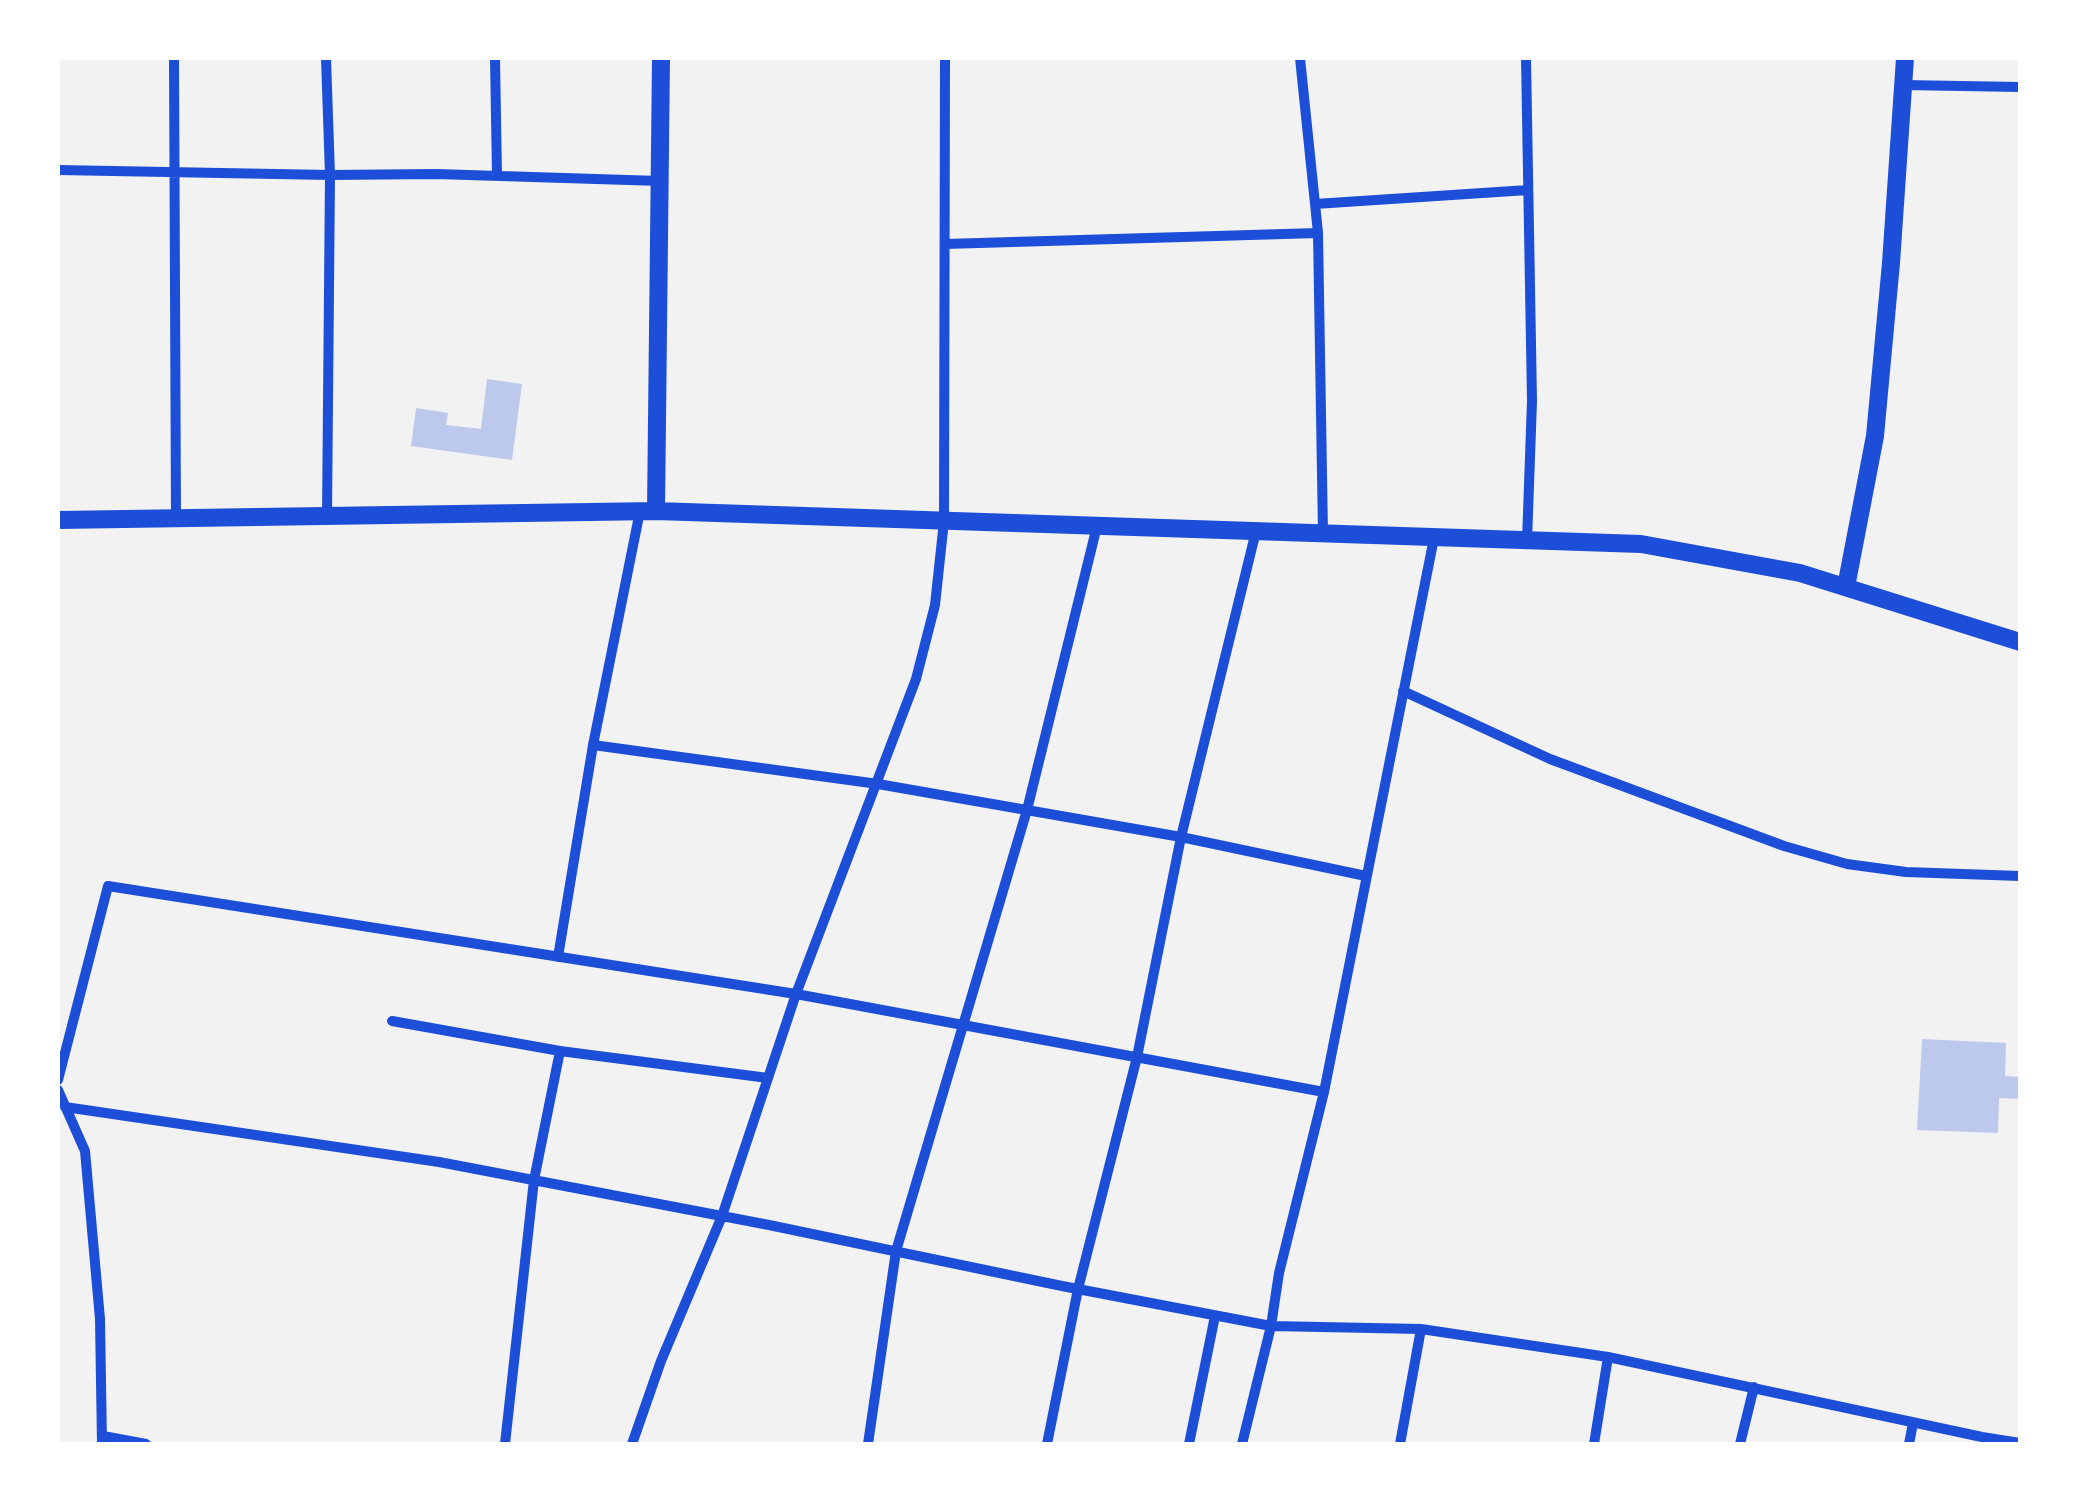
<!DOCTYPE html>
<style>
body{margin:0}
#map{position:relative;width:2078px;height:1502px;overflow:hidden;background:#f2f2f2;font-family:Literata,serif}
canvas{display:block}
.frame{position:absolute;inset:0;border:60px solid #fff;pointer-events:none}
</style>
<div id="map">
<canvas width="2078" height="1502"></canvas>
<div class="frame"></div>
</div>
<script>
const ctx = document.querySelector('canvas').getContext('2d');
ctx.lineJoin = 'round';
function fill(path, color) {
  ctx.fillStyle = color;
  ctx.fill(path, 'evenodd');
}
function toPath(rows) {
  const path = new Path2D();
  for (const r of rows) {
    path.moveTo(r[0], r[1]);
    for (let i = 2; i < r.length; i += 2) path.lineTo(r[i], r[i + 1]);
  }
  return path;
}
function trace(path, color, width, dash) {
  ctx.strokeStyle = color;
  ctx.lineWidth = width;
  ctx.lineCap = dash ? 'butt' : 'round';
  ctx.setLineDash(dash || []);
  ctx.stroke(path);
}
fill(toPath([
 [487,379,522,384,512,460,411,446,416,408,448,413,446,425,481,429],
 [1922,1039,2006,1043,2005,1076,2020,1077,2020,1099,1999,1098,1998,1133,1917,1130]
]), '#bdc9ec');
trace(toPath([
 [174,58,176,518],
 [326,58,330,175,327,516],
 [495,58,497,176],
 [1300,58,1318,233],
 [1526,58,1532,401,1527,541],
 [1903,85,2020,87],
 [58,170,330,175,436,174,660,181],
 [1315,204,1528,190],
 [945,244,1318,233,1323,534],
 [640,511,593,745,878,784,1181,837,1366,876],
 [1403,691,1550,759,1784,846,1847,864,1906,872,2020,876],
 [558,957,593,745],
 [392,1021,560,1051,768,1078],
 [58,1080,108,886,796,994,1324,1092],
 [58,1090,85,1151,100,1319,102,1444],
 [65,1107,439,1162,769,1225,1062,1286,1271,1326,1421,1329,1608,1357,1982,1437,2020,1443],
 [103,1436,146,1444],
 [505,1444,534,1180,560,1051],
 [632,1444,661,1361,722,1216,796,994,916,679,935,605,944,521,945,58],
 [868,1444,896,1251,1027,810,1097,526],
 [1047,1444,1078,1289,1137,1057,1181,837,1256,531],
 [1189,1444,1215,1316],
 [1242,1444,1271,1326,1279,1273,1324,1092,1434,538],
 [1400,1444,1421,1329],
 [1594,1444,1608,1357],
 [1740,1444,1754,1387],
 [1909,1444,1913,1423]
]), '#1d4ed8', 10);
trace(toPath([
 [656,511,661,58],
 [58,520,656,511,1641,544,1800,573,2020,642],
 [1846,587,1875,436,1891,263,1905,58]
]), '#1d4ed8', 18);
</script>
